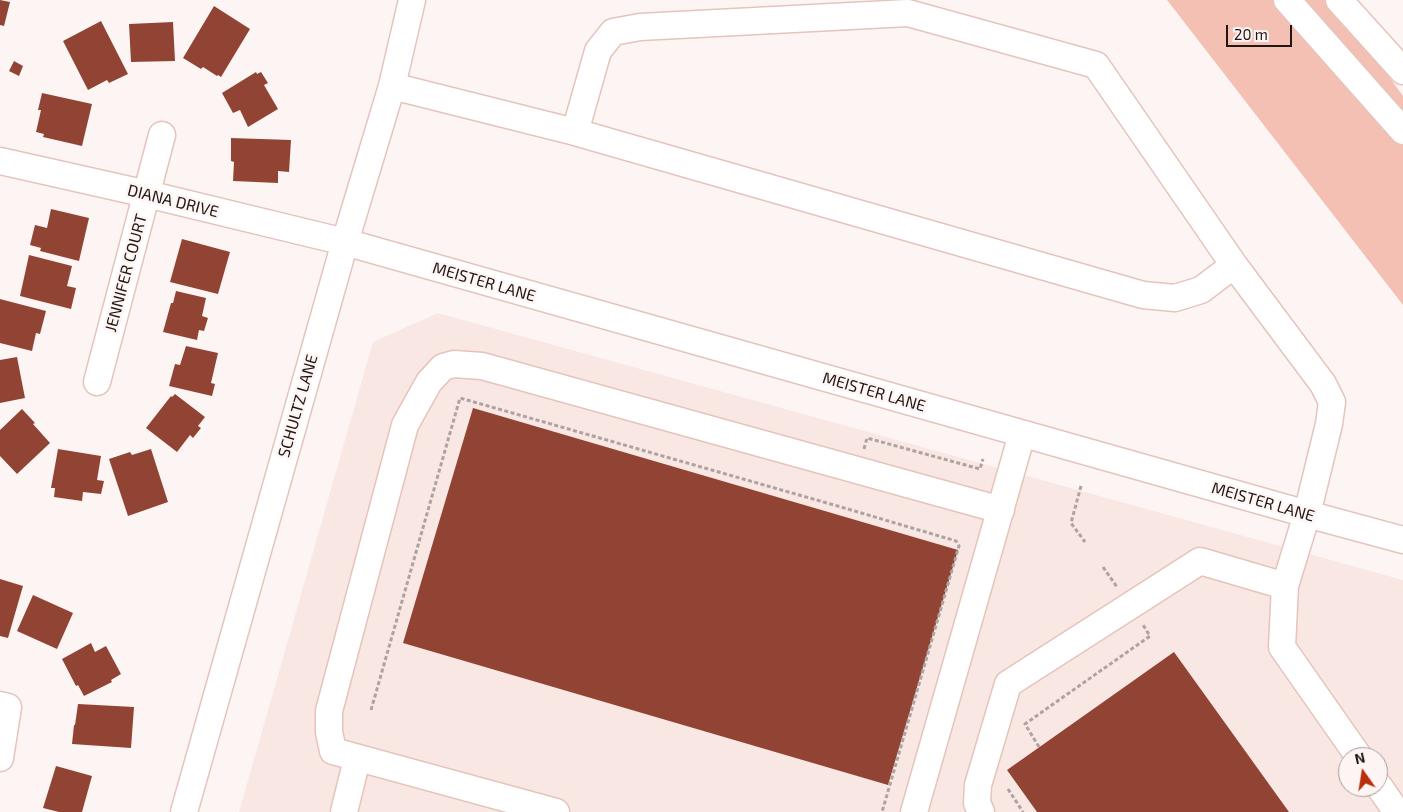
<!DOCTYPE html>
<style>
body{margin:0}
#map{position:relative;width:1403px;height:812px;overflow:hidden;background:#fdf5f4;font-family:"Exo 2",sans-serif}
canvas{display:block}
.north{position:absolute;left:1338px;top:747px;width:50px;height:50px;box-sizing:border-box;background:#fdf5f4;border:1px solid #a59c9a;border-radius:50%;rotate:347deg;font-size:14px;font-weight:700;line-height:20px;text-align:center;color:#221614}
.north::after{content:'';display:block;margin:auto;width:18px;height:22px;background:#b92e0d;clip-path:polygon(50% 0,100% 100%,50% 72%,0 100%)}
.scale{position:absolute;left:1226px;top:25px;width:66px;height:22px;box-sizing:border-box;border:2px solid #221614;border-top:0;padding-left:6px;font-size:15px;line-height:18px;white-space:nowrap;color:#221614;-webkit-text-stroke:4px #fdf5f4;paint-order:stroke}
</style>
<div id="map">
<canvas width="1403" height="812"></canvas>
<div class="north">N</div>
<div class="scale">20 m</div>
</div>
<script>
const ctx = document.querySelector('canvas').getContext('2d');
ctx.lineJoin = 'round';
function fill(path, color) {
  ctx.fillStyle = color;
  ctx.fill(path, 'evenodd');
}
function toPath(rows) {
  const path = new Path2D();
  for (const r of rows) {
    path.moveTo(r[0], r[1]);
    for (let i = 2; i < r.length; i += 2) path.lineTo(r[i], r[i + 1]);
  }
  return path;
}
function trace(path, color, width, dash) {
  ctx.strokeStyle = color;
  ctx.lineWidth = width;
  ctx.lineCap = dash ? 'butt' : 'round';
  ctx.setLineDash(dash || []);
  ctx.stroke(path);
}
function write(font, color, halo, rows, align = 'center') {
  ctx.font = font + ' "Exo 2",sans-serif';
  ctx.lineWidth = 5;
  ctx.setLineDash([]);
  ctx.textBaseline = 'middle';
  ctx.strokeStyle = halo;
  ctx.fillStyle = color;
  for (const [text, x, y, turn = 0] of rows) {
    ctx.save();
    ctx.translate(x, y);
    ctx.rotate((+turn || 0) * Math.PI / 180);
    ctx.textAlign = isNaN(turn) ? turn : align;
    if (halo) ctx.strokeText(text, 0, 0);
    ctx.fillText(text, 0, 0);
    ctx.restore();
  }
}
fill(toPath([
 [438,313,1403,580,1403,812,239,812,373,342],
 [1348,757,1378,757,1378,787,1348,787]
]), '#f9e7e3');
fill(toPath([
 [1167,0,1336,0,1341,11,1403,96,1403,305]
]), '#f4c0b3');
fill(toPath([
 [0,0,10,2,4,26,0,25],
 [214,6,250,29,221,77,218,75,217,76,203,67,201,69,183,58],
 [101,21,128,74,109,83,107,80,88,90,63,41],
 [173,22,175,61,131,62,129,24],
 [14,61,23,66,19,76,9,71],
 [256,72,257,74,261,72,268,83,264,85,278,109,248,127,240,110,233,113,222,93],
 [42,93,92,104,82,146,43,137,44,134,36,132,41,110,38,110],
 [231,138,291,140,289,172,278,171,278,183,233,181,234,162,231,161],
 [51,209,89,218,79,261,40,251,41,248,30,245,35,225,47,228],
 [182,239,230,252,218,294,170,282],
 [29,255,72,266,67,286,76,288,71,309,20,296],
 [176,291,206,298,202,316,208,318,204,331,199,330,197,340,163,332,171,303,173,303],
 [0,299,46,311,40,334,36,333,32,351,0,343],
 [186,346,218,353,211,383,215,384,212,396,169,386,175,364,180,365],
 [17,357,25,398,0,403,0,360],
 [175,394,205,417,198,426,201,428,193,438,190,435,177,452,146,428,171,396,172,397],
 [473,408,958,550,888,785,403,643],
 [22,409,35,423,33,424,50,443,17,474,0,456,0,430],
 [58,449,101,456,97,480,104,481,101,494,83,492,82,501,54,497,55,488,51,488],
 [151,449,168,502,128,516,109,459,130,452,132,455],
 [0,579,23,586,8,638,0,636],
 [33,595,73,613,57,649,17,631],
 [91,643,95,652,106,646,121,674,111,680,112,682,84,696,78,685,76,686,62,659],
 [1174,652,1289,812,1037,812,1007,770],
 [78,704,134,707,131,748,72,744,74,725,75,725],
 [56,766,92,776,82,812,59,812,43,808]
]), '#924434');
const minor = toPath([
 [1287,0,1403,131],
 [1339,0,1403,71],
 [392,86,575,132,1143,295,1175,298,1201,290,1234,265],
 [575,132,598,51,613,32,640,27,908,13,1096,65,1234,265,1323,384,1332,402,1329,424,1307,514,1285,586,1282,647,1359,757],
 [0,161,147,194,345,242,1307,514,1403,540],
 [97,382,162,135],
 [0,705,8,707,0,758],
 [1378,785,1397,812],
 [184,812,345,242,392,86,412,0],
 [344,812,357,759],
 [556,812,333,751,329,732,329,711,405,425,429,382,443,367,454,364,482,366,1001,510],
 [914,812,1022,434],
 [981,812,977,803,978,785,1008,684,1200,561,1285,586]
]);
trace(minor, '#e5c4bc', 29);
trace(toPath([
 [864,449,867,438,980,469,983,459],
 [1081,486,1071,523,1085,542],
 [1103,567,1117,587],
 [371,710,460,398,841,507,956,541,959,546,882,812],
 [1039,747,1025,724,1150,636,1143,625],
 [1008,789,1023,812]
]), '#ada3a2', 3, [4, 2.5]);
trace(minor, '#fff', 26);
write('16px', '#221614', '#fdf5f4', [
 ["DIANA DRIVE",173,201,14],
 ["JENNIFER COURT",126,273,-75],
 ["MEISTER LANE",484,282,16],
 ["MEISTER LANE",874,392,16],
 ["SCHULTZ LANE",298,406,-74],
 ["MEISTER LANE",1263,502,16]
]);
</script>
